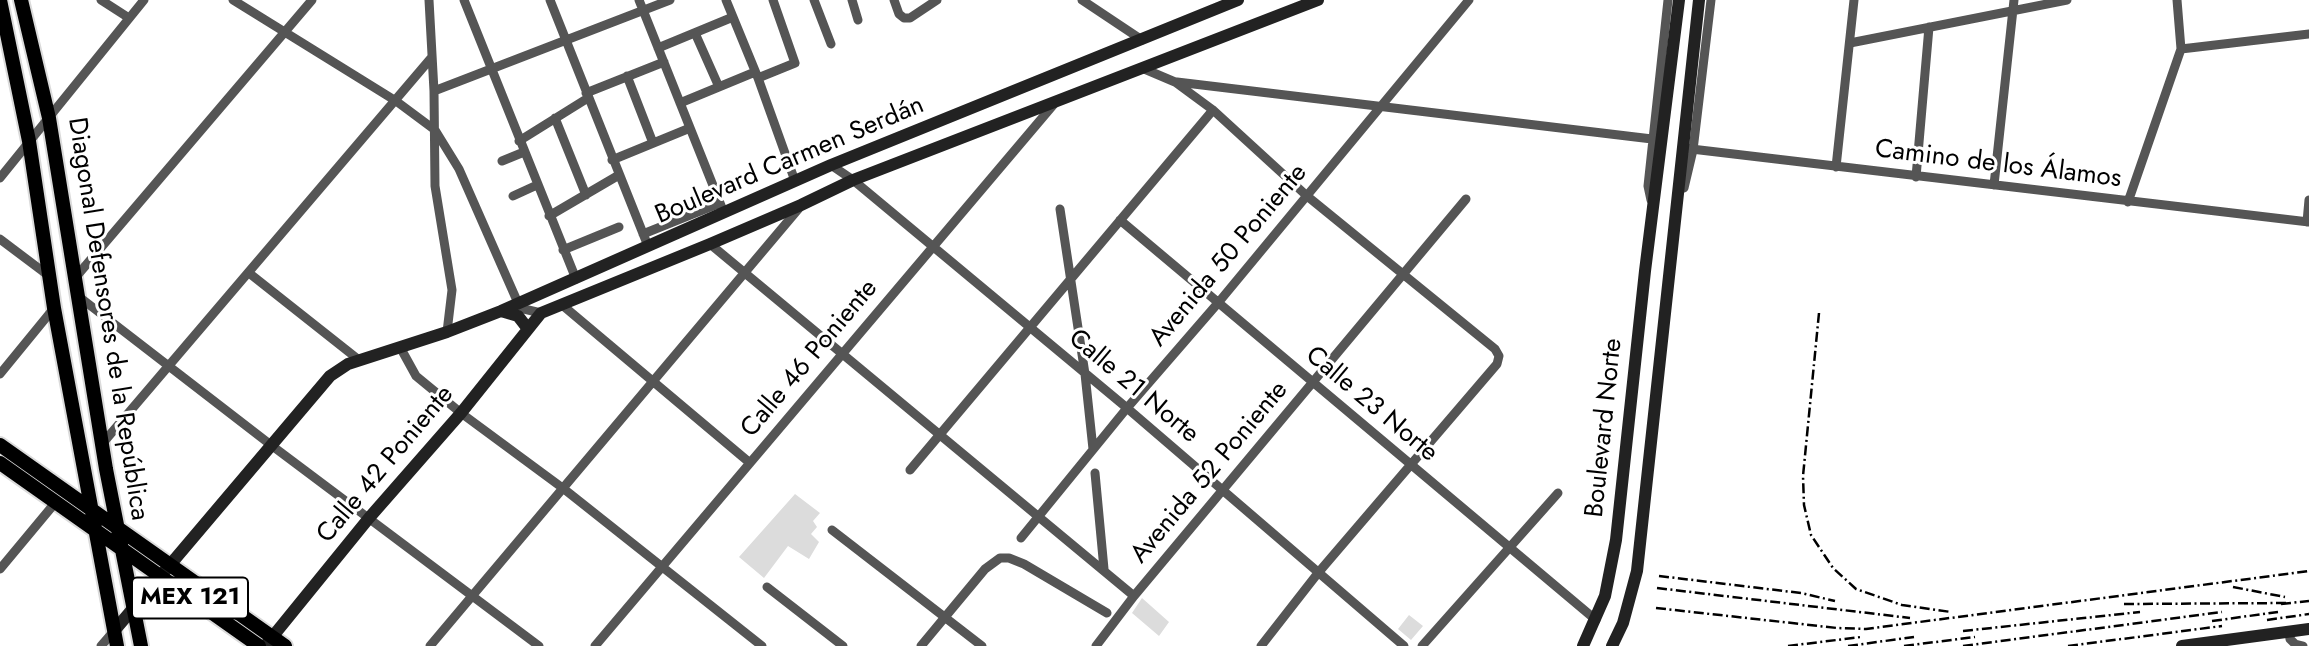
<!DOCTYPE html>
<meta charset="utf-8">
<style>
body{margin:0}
canvas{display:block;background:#fff}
</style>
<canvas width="2309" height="646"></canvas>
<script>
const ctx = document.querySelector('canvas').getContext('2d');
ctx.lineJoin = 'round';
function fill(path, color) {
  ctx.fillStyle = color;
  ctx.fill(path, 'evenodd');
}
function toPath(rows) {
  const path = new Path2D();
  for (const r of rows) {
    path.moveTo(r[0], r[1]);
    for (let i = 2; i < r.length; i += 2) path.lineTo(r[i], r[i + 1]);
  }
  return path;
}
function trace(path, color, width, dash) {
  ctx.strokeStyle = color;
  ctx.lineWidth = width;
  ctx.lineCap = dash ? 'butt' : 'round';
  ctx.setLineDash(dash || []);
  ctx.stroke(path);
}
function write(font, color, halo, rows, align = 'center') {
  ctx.font = font + ' Jost,sans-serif';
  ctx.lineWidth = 6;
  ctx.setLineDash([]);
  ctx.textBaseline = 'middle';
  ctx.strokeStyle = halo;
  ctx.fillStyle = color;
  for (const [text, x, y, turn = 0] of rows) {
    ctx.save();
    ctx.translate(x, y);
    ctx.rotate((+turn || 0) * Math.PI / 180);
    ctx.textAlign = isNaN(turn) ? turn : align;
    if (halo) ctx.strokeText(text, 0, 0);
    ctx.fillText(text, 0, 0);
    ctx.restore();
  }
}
fill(toPath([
 [795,494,820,513,813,521,817,527,811,534,819,542,809,559,788,546,764,578,739,557],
 [1142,598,1169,622,1159,636,1132,613],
 [1409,615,1423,626,1411,640,1398,629]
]), '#dcdcdc');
const primary = toPath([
 [0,0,29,141,54,308,117,646],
 [21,0,49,118,106,469,141,646],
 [0,445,285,646],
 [0,463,259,646]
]);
trace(primary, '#dbdbdb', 18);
trace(toPath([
 [101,0,129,18],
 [233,0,396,101,435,130,459,169,518,303,524,309,541,313],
 [429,0,434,91,435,186,452,290,447,332],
 [464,0,576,279],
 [550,0,648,246],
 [639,0,724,213],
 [726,0,758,78,795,181],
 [814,0,831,44],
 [852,0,858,20],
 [894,0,899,14,904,18,910,18,937,0],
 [1082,0,1142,40],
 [695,33,719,87],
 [1850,43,2067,0],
 [658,48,733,17],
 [2181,49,2309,34],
 [1142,68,1175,82,1213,110,1307,196,1495,349,1499,356,1497,364,1318,573,1261,646],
 [627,76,653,143],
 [758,78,795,63,773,0],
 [1177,82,1652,139],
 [434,91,670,0],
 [586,93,664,62],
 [680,103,755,72],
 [555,118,586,195],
 [519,141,588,98],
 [1683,148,2309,222],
 [612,160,690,128],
 [502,161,524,152],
 [831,165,853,180,1127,408,1404,646],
 [1836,167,1854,0],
 [1916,177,1929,27],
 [0,178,144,0],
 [1994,185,2014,0],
 [1684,188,1693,150,1711,0],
 [513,196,537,185],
 [1651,200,1648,186,1668,0],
 [2128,202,2181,49,2177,0],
 [1060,209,1085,374,1093,449],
 [549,216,619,175],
 [1120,220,1596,620],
 [2307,222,2309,200],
 [643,234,720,203],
 [0,239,49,276],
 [710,244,1134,596],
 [563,250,619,227],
 [249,273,359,360],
 [75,278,312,0],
 [78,296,271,445,539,646],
 [561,304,750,463],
 [400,347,416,376,461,413,564,489,762,646],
 [0,374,54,308],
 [102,444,432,57],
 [910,470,1213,110],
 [1095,473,1104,569],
 [832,530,982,646],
 [1021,538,1127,408,1218,303,1469,0],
 [0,569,55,503],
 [767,587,843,646],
 [2289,632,2290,639,2295,644,2303,646],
 [101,646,114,631],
 [430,646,800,207],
 [595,646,1054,104],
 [921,646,985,569,1000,558,1009,558,1024,564,1107,613],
 [1096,646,1134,596,1466,199],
 [1422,646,1558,493]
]), '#555', 9);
trace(toPath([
 [501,311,518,316,528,329],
 [114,631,330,376,348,364,447,332,501,311,831,165,1238,0],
 [265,646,369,518,461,413,541,313,710,244,801,205,853,180,1318,0],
 [1583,646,1605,596,1616,540,1645,271,1679,0],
 [1612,646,1623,623,1637,571,1699,0],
 [2182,646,2309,629]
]), '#222', 12);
trace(primary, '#000', 14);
trace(toPath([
 [1819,313,1803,476,1804,505,1811,535,1833,568,1856,589,1902,605,1951,612],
 [1659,576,1801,593,1835,601],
 [2233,587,2285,597],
 [1657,588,1910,618],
 [2124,604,2289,603],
 [2281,604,2309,601],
 [1656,608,1837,628,1866,629,2309,571],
 [2267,620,2309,614],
 [2212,621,2278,612],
 [1963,631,2140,612],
 [1788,646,1861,637],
 [1848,646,1914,637],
 [1904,646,1975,637],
 [1963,646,2222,612],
 [2068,646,2222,626]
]), '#000', 2.5, [10, 3.5, 2, 3.5]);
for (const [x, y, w] of [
 [190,598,116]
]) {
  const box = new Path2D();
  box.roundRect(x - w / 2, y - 20.5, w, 41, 5);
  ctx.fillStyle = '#fff';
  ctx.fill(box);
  trace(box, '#000', 2);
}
write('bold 24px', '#000', null, [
 ["MEX 121",190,598]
]);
write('26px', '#000', '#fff', [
 ["Boulevard Carmen Serdán",790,161,-23],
 ["Camino de los Álamos",1998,165,7],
 ["Avenida 50 Poniente",1229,256,-50],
 ["Diagonal Defensores de la República",107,319,81],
 ["Calle 46 Poniente",810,359,-50],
 ["Calle 21 Norte",1133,387,40],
 ["Calle 23 Norte",1371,405,40],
 ["Boulevard Norte",1605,428,-84],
 ["Calle 42 Poniente",386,465,-50],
 ["Avenida 52 Poniente",1210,473,-50]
]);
</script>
